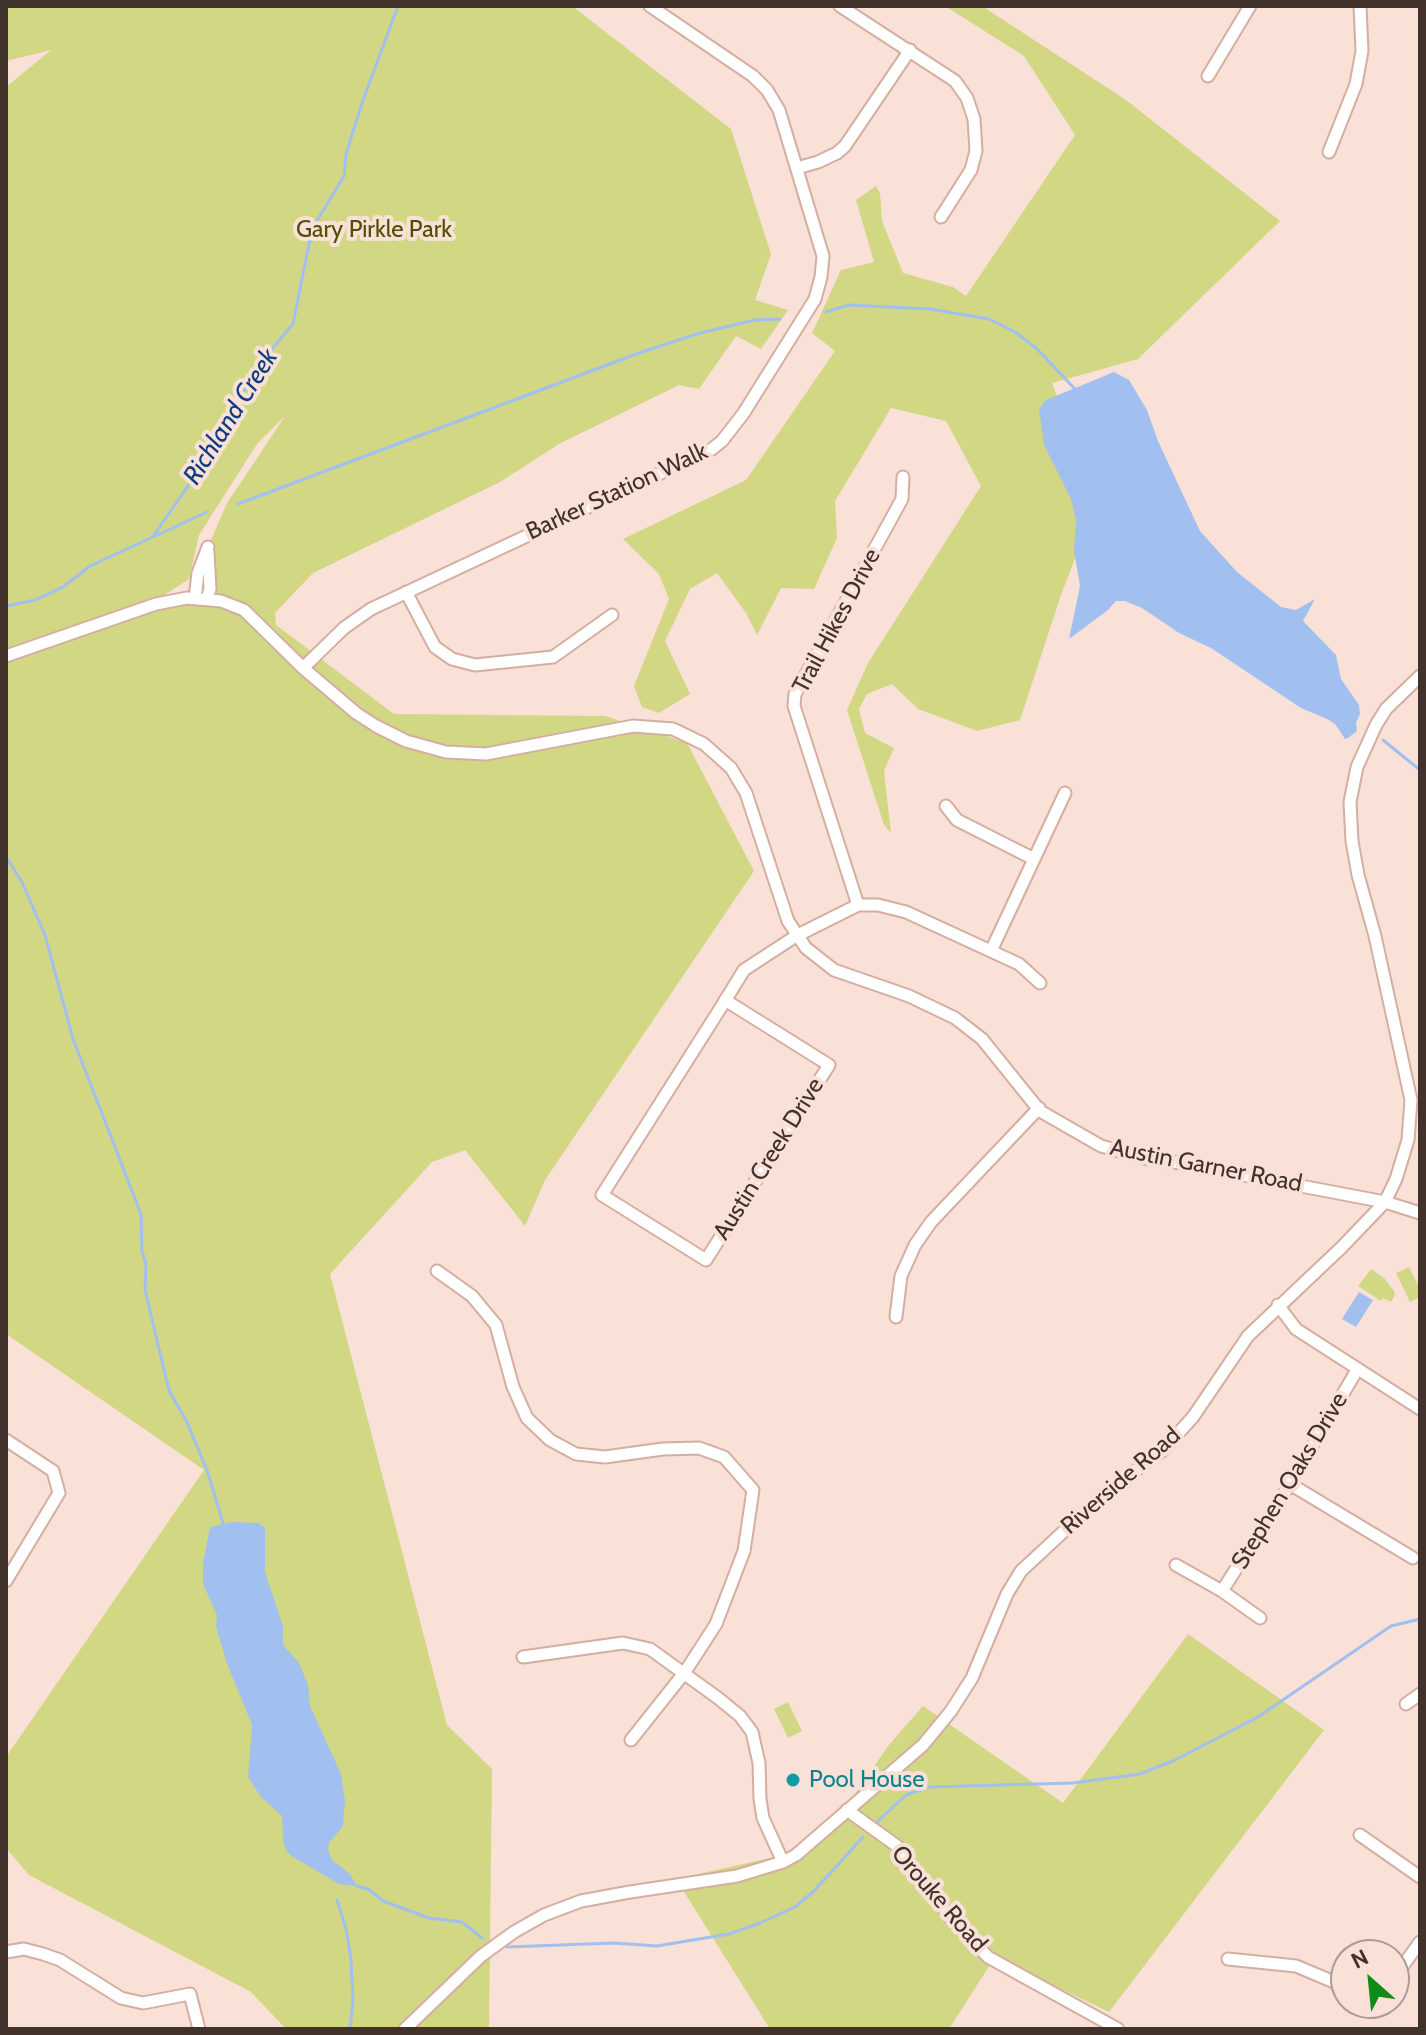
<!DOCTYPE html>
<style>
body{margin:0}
#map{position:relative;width:1426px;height:2035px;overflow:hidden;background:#f9e1d8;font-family:Cabin,sans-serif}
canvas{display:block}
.frame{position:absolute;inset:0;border:8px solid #41322c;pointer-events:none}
.north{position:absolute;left:1330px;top:1939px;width:80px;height:80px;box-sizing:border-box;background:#f9e1d8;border:2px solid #af9b93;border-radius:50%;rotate:333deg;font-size:22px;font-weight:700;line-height:32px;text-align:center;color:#41322c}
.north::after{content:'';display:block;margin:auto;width:28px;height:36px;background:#0e8c17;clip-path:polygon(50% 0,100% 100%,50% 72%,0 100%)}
</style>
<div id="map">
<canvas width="1426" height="2035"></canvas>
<div class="frame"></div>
<div class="north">N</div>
</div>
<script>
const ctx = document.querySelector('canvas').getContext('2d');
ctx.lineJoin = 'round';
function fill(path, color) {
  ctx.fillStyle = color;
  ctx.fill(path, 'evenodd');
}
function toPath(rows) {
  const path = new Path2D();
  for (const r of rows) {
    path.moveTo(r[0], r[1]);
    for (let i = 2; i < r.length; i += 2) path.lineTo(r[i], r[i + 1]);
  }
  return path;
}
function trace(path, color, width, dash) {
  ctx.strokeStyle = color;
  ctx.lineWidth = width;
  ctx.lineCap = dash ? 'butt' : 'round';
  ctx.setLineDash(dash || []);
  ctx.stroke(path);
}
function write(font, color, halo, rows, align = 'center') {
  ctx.font = font + ' Cabin,sans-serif';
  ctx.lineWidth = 8;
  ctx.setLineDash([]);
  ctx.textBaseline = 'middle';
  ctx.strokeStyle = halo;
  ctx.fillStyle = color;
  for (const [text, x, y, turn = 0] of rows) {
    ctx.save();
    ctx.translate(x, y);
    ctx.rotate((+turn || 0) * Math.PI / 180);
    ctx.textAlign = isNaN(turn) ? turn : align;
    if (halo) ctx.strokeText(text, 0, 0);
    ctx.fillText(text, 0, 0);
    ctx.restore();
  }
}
fill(toPath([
 [6,6,572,6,731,129,771,254,755,300,788,310,761,349,736,336,699,389,679,385,559,444,500,482,313,573,275,613,276,625,394,714,605,716,687,743,754,871,545,1180,525,1226,465,1150,432,1162,330,1274,447,1725,492,1769,489,2029,286,2029,251,1992,29,1875,6,1848,6,1757,204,1470,6,1334,6,87,51,50,6,61],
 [285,416,227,503,208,547,210,589,238,603,160,598,189,579,199,535,257,444],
 [945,6,982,6,1126,100,1280,221,1138,359,1052,383,1097,500,1060,598,1020,720,977,731,918,709,892,684,867,694,859,709,865,733,894,748,884,771,891,833,884,825,847,710,868,663,981,486,946,421,891,408,835,501,837,538,814,589,781,588,757,635,746,613,717,573,690,589,665,641,690,694,659,713,642,707,634,686,669,599,659,574,623,539,746,480,835,351,812,333,841,270,874,262,856,200,876,186,880,193,882,221,903,273,953,287,966,296,1075,135,1024,56],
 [1409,1267,1420,1289,1420,1297,1410,1302,1396,1273],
 [1371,1269,1384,1278,1394,1291,1395,1295,1391,1302,1383,1298,1381,1301,1358,1286],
 [1188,1634,1324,1730,1109,2012,995,1957,949,2029,770,2029,676,1879,797,1852,846,1807,888,1746,923,1706,1063,1803],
 [788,1702,802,1731,788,1738,774,1709]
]), '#d2d783');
fill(toPath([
 [1114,372,1129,380,1147,410,1158,441,1200,531,1237,572,1281,607,1296,610,1315,599,1303,621,1336,655,1341,679,1359,705,1360,714,1356,723,1357,731,1348,738,1345,739,1335,724,1327,719,1301,708,1211,648,1179,633,1142,608,1125,601,1116,601,1108,610,1069,639,1080,586,1074,551,1076,520,1071,499,1044,445,1039,409,1046,400],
 [1359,1292,1373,1300,1356,1327,1342,1319],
 [232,1522,258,1523,265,1528,265,1572,283,1626,283,1645,299,1663,308,1685,310,1706,341,1774,345,1801,343,1826,329,1843,328,1850,332,1860,350,1874,357,1886,339,1884,293,1857,286,1850,283,1840,282,1816,261,1797,248,1777,252,1725,226,1661,216,1626,217,1615,203,1584,203,1564,210,1527]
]), '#a1c0ef');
trace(toPath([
 [826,312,849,305,930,309,989,319,1015,332,1037,349,1074,388],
 [238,504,639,353,700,333,755,320,780,319],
 [154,535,197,473,259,364,293,324,312,229,344,176,346,154,362,103,398,6],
 [6,606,35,600,63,587,90,566,207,512],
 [1383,740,1420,770],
 [6,857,22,882,45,935,73,1039,141,1214,142,1251,146,1264,145,1290,165,1374,170,1393,186,1420,207,1470,223,1523],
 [877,1822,906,1795,929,1787,1073,1783,1140,1774,1173,1761,1258,1717,1391,1626,1420,1619],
 [357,1886,368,1889,383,1901,429,1918,462,1922,482,1938],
 [337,1900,346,1929,351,1959,353,2001,350,2029],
 [507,1947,614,1943,657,1946,729,1934,760,1923,795,1907,814,1891,863,1837]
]), '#a1c0ef', 3);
const minor = toPath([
 [840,6,955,81,967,98,974,119,976,151,971,170,941,217],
 [1208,76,1250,6],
 [1329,152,1356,84,1362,51,1360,6],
 [797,168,818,162,837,153,845,146,910,50],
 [406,592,435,647,452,659,475,665,553,657,612,615],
 [195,599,198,573,208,547],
 [207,599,210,589,208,552],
 [6,656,156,604,187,598,221,601,244,610,303,668,356,713,376,726,406,741,446,752,486,754,633,726,673,729,704,744,731,768,746,793,788,921,806,948,834,970,909,996,955,1018,982,1039,1040,1111,1101,1146,1144,1158,1180,1163,1385,1202,1420,1213],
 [303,668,344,628,371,609,712,449,722,441,743,414,815,299,821,277,823,256,779,110,767,90,753,76,650,6],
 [946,806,957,820,1034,859],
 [858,905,794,706,795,694,902,499,903,477],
 [991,951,1065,793],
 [725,1000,829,1065,706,1260,602,1195,718,1012,744,970,796,936,858,905,878,905,906,912,1019,964,1040,983],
 [437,1271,472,1296,496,1325,513,1387,527,1418,550,1440,576,1454,605,1457,663,1449,699,1448,724,1457,753,1490,744,1551,716,1624,685,1672,631,1740],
 [1278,1305,1296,1329,1420,1409],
 [896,1317,901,1276,915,1245,931,1222,1039,1108],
 [6,1440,53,1471,59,1493,6,1581],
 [1290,1484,1413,1558],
 [1176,1565,1222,1591,1260,1618],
 [1222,1591,1290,1484,1357,1370],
 [523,1657,623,1643,650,1649,718,1698,740,1716,752,1732,759,1763,760,1799,763,1818,783,1862],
 [1406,1704,1420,1694],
 [847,1810,897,1846,953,1921,988,1957,1118,2029],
 [1360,1835,1420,1877],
 [6,1952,24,1949,43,1954,60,1960,121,1998,143,2003,190,1994,199,2029],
 [1228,1959,1296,1966,1346,1987],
 [1394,1978,1420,1942],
 [405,2029,481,1956,514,1932,544,1915,581,1901,630,1892,737,1876,783,1862,796,1855,923,1745,951,1711,972,1678,1007,1594,1021,1571,1103,1495,1163,1450,1193,1417,1248,1336,1342,1247,1385,1202,1396,1179,1408,1140,1411,1100,1375,936,1358,875,1352,841,1350,802,1357,767,1376,725,1386,709,1420,676]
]);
trace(minor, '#d4aea0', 15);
trace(minor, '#fff', 11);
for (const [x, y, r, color] of [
 [793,1780,8,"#0f9aa8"]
]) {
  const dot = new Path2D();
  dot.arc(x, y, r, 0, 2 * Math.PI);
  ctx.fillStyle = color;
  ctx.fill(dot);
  trace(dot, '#f9e1d8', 3);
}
write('24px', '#4f5100', '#f9e1d8', [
 ["Gary Pirkle Park",374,230]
]);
write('24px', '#41322c', '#f9e1d8', [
 ["Barker Station Walk",617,492,-25],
 ["Trail Hikes Drive",837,621,-62],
 ["Austin Creek Drive",769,1159,-58],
 ["Austin Garner Road",1206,1166,11],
 ["Riverside Road",1121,1481,-41],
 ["Stephen Oaks Drive",1290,1481,-59],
 ["Orouke Road",939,1899,49]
]);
write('24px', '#0d838f', '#f9e1d8', [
 ["Pool House",809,1780]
], 'left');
write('italic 26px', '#0e3d81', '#f9e1d8', [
 ["Richland Creek",231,417,-58]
]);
</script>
